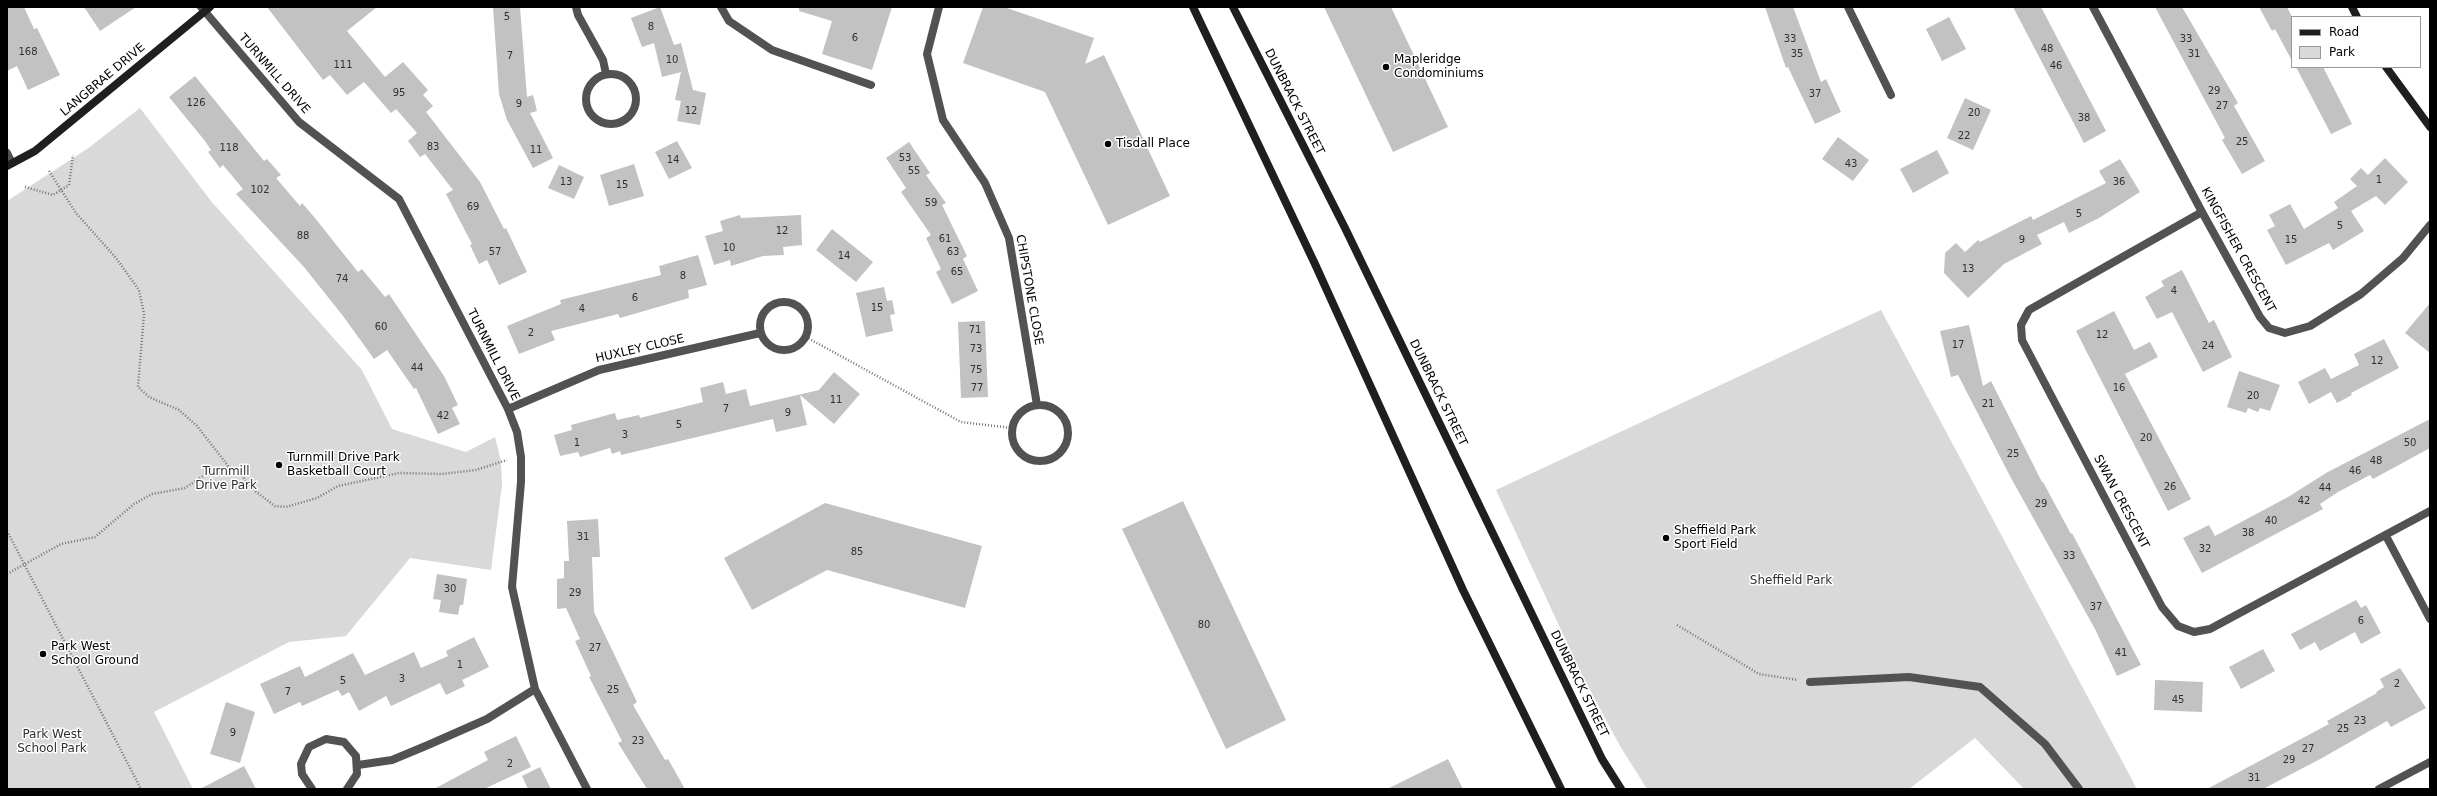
<!DOCTYPE html>
<style>
body{margin:0}
#map{position:relative;width:2437px;height:796px;overflow:hidden;background:#fff;font-family:"DejaVu Sans",sans-serif}
canvas{display:block}
.frame{position:absolute;inset:0;border:8px solid #000;pointer-events:none}
.legend{position:absolute;left:2291px;top:16px;width:130px;height:52px;box-sizing:border-box;background:#fff;border:1px solid #999;margin:0;padding:5px 7px;list-style:none;font-size:12px;color:#000}
.legend li{display:flex;align-items:center;gap:8px;height:20px}
.legend b{width:20px;border:1px solid #999}
</style>
<div id="map">
<canvas width="2437" height="796"></canvas>
<div class="frame"></div>
<ul class="legend">
<li><b style="height:5px;background:#1f1f1f"></b>Road</li>
<li><b style="height:11px;background:#d9d9d9"></b>Park</li>
</ul>
</div>
<script>
const ctx = document.querySelector('canvas').getContext('2d');
ctx.lineJoin = 'round';
function fill(path, color) {
  ctx.fillStyle = color;
  ctx.fill(path, 'evenodd');
}
function toPath(rows) {
  const path = new Path2D();
  for (const r of rows) {
    if (r.length === 3) {
      path.moveTo(r[0] + r[2], r[1]);
      path.arc(r[0], r[1], r[2], 0, 2 * Math.PI);
      continue;
    }
    path.moveTo(r[0], r[1]);
    for (let i = 2; i < r.length; i += 2) path.lineTo(r[i], r[i + 1]);
  }
  return path;
}
function trace(path, color, width, dash) {
  ctx.strokeStyle = color;
  ctx.lineWidth = width;
  ctx.lineCap = dash ? 'butt' : 'round';
  ctx.setLineDash(dash || []);
  ctx.stroke(path);
}
function write(font, color, halo, rows, align = 'center') {
  ctx.font = font + ' "DejaVu Sans",sans-serif';
  ctx.lineWidth = 3;
  ctx.setLineDash([]);
  ctx.textBaseline = 'middle';
  ctx.strokeStyle = halo;
  ctx.fillStyle = color;
  for (const [text, x, y, turn = 0] of rows) {
    ctx.save();
    ctx.translate(x, y);
    ctx.rotate((+turn || 0) * Math.PI / 180);
    ctx.textAlign = isNaN(turn) ? turn : align;
    if (halo) ctx.strokeText(text, 0, 0);
    ctx.fillText(text, 0, 0);
    ctx.restore();
  }
}
fill(toPath([
 [140,108,211,201,362,370,392,429,466,452,495,437,501,461,502,485,491,570,410,558,346,636,289,642,154,712,193,789,7,789,7,201,87,149],
 [1881,310,2137,789,2024,789,1975,738,1909,789,1647,789,1620,746,1582,675,1496,490]
]), '#d9d9d9');
fill(toPath([
 [7,7,24,7,34,29,37,28,60,75,28,90,17,66,7,71],
 [84,7,136,7,100,31],
 [267,7,377,7,347,31,385,77,403,62,428,90,423,95,433,106,426,112,480,182,504,229,506,228,527,272,499,285,487,260,479,264,470,245,472,244,446,194,453,190,425,154,420,157,408,141,417,133,396,109,391,113,364,82,347,95,330,75,323,80],
 [493,7,520,7,527,97,533,95,537,111,530,113,553,158,533,168,507,120,499,94],
 [660,7,674,45,681,43,693,90,706,93,700,125,677,121,681,101,675,100,681,72,662,77,654,43,642,47,631,18],
 [799,7,892,7,872,70,822,54,832,21,799,11],
 [983,7,1004,7,1094,38,1085,64,1104,55,1170,196,1108,225,1045,92,963,63],
 [1324,7,1391,7,1448,127,1393,152],
 [1765,7,1793,7,1821,82,1826,79,1841,112,1815,124,1788,67,1786,68],
 [2013,7,2041,7,2106,131,2084,143],
 [2155,7,2182,7,2238,103,2234,106,2265,161,2242,174,2222,140,2225,138],
 [2259,7,2287,7,2292,17,2292,61,2275,29,2272,31],
 [1949,17,1966,49,1942,61,1926,29],
 [2296,67,2323,67,2352,124,2331,134],
 [195,76,264,161,267,159,281,175,276,178,300,206,302,203,315,218,358,272,362,269,385,297,389,294,444,376,458,405,452,408,460,424,438,434,416,388,414,389,387,350,374,359,343,316,304,267,236,194,243,189,223,165,220,168,208,152,211,150,205,141,169,97],
 [1965,98,1991,110,1973,150,1947,138],
 [1838,137,1869,160,1853,181,1822,159],
 [677,141,692,168,669,179,655,152],
 [909,142,930,173,926,175,946,203,942,205,967,256,963,259,978,291,952,304,936,272,941,269,926,238,931,235,901,192,906,188,886,158],
 [1937,150,1949,173,1913,193,1900,169],
 [2385,158,2408,182,2385,205,2376,196,2351,211,2364,231,2333,250,2329,243,2286,265,2267,230,2275,226,2269,215,2290,204,2304,229,2338,208,2334,202,2357,186,2350,179,2361,168,2368,175],
 [2120,159,2140,192,2099,218,2069,233,2064,222,2037,235,2042,244,2004,264,1968,298,1944,273,1945,253,1956,243,1965,252,1978,240,1980,242,2031,216,2033,220,2106,183,2099,171],
 [634,164,644,196,609,206,600,175],
 [559,165,584,177,574,199,548,188],
 [740,215,741,218,801,215,802,245,783,247,784,255,763,256,731,266,730,260,714,265,705,236,723,231,720,221],
 [832,229,873,262,856,282,816,250],
 [698,255,707,285,688,290,689,298,620,318,618,314,551,331,555,340,519,354,507,326,561,304,560,300,661,275,659,266],
 [2182,270,2209,323,2214,320,2232,357,2203,372,2172,312,2157,319,2145,297,2164,286,2161,281],
 [884,287,887,301,892,300,895,314,890,315,893,331,866,337,856,293],
 [2430,303,2430,353,2405,333],
 [2114,311,2134,350,2150,342,2158,357,2125,374,2191,499,2168,511,2076,331],
 [985,321,988,397,961,398,958,322],
 [1969,325,1983,386,1991,381,2042,482,2043,482,2071,534,2072,533,2141,665,2117,676,2095,629,2011,478,1958,375,1951,377,1940,331],
 [2384,339,2399,368,2351,393,2352,395,2337,403,2331,392,2309,404,2298,382,2325,368,2331,379,2359,365,2354,354],
 [2239,371,2280,385,2270,411,2260,408,2258,412,2248,408,2246,413,2227,407],
 [834,372,860,394,834,424,800,395,807,425,776,432,773,419,621,455,620,451,612,454,610,448,580,457,578,452,560,456,554,435,572,430,571,425,615,413,617,420,639,415,640,418,703,402,700,388,723,382,726,394,746,389,750,406,819,390],
 [2430,419,2430,448,2373,479,2370,475,2338,492,2320,504,2323,509,2202,573,2183,538,2209,525,2215,536,2288,497,2326,473],
 [1183,501,1286,720,1226,749,1122,529],
 [825,503,982,546,965,608,827,570,752,610,724,558],
 [598,519,600,557,592,557,594,612,637,702,633,705,665,760,668,759,685,789,647,789,618,743,622,741,589,677,591,676,575,641,580,639,566,608,557,609,557,579,564,578,564,561,569,561,567,521],
 [437,574,467,579,463,605,460,605,458,615,439,612,441,600,433,599],
 [2356,600,2361,608,2366,605,2381,633,2361,644,2355,632,2320,651,2315,642,2300,650,2291,634],
 [474,637,489,667,462,680,465,686,446,695,440,683,391,706,386,696,359,711,349,692,342,696,338,690,302,706,300,702,274,714,260,684,300,666,305,677,353,653,365,675,414,652,421,668,448,656,446,651],
 [2263,649,2275,671,2241,689,2229,667],
 [2400,668,2426,708,2391,727,2387,721,2322,758,2263,789,2207,789,2329,724,2327,721,2377,693,2376,692,2384,687,2380,679],
 [2155,680,2203,682,2202,712,2154,710],
 [226,702,255,712,240,763,210,754],
 [516,736,531,767,484,789,434,789,488,760,484,752],
 [1448,759,1463,789,1387,789],
 [244,766,256,789,200,789],
 [540,767,551,789,528,789,522,776]
]), '#c2c2c2');
trace(toPath([
 [49,171,76,213,116,258,139,290,144,314,138,387,149,397,179,410,197,426,229,467],
 [25,187,53,195,69,185,73,155],
 [806,337,961,422,1012,428],
 [7,531,141,789],
 [7,574,61,544,95,537,134,504,152,494,185,488,212,470,229,467,241,474,251,488,275,506,286,507,317,498,338,486,399,473,442,474,476,470,507,460],
 [1677,625,1759,674,1798,680]
]), '#747474', 2.5, [1, 2]);
trace(toPath([
 [721,7,729,21,772,50,871,85],
 [1810,682,1909,677,1980,687,2045,744,2079,789]
]), '#525252', 8);
trace(toPath([
 [201,7,299,122,399,199,508,409,517,432,521,457,521,482,512,587,535,689,587,789],
 [576,7,578,15,603,60,606,74],
 [939,7,927,54,943,120,985,183,1009,238,1037,405],
 [1848,7,1891,95],
 [2093,7,2202,212,2260,317,2269,328,2285,333,2310,326,2361,294,2403,258,2430,225],
 [611,99,25],
 [7,153,12,163],
 [2202,212,2029,310,2021,325,2022,340,2162,607,2178,626,2194,632,2210,629,2430,511],
 [784,326,24],
 [1040,433,28],
 [508,409,599,370,760,333],
 [2386,536,2430,619],
 [358,765,392,760,428,745,487,719,535,689],
 [312,789,302,774,301,764,309,747,326,739,344,742,356,756,357,774,347,789],
 [2379,789,2430,762]
]), '#525252', 8);
trace(toPath([
 [1193,7,1315,264,1463,590,1561,789],
 [1233,7,1345,228,1602,759,1621,789],
 [2352,7,2357,17],
 [2386,67,2430,127],
 [7,166,35,151,210,7]
]), '#1f1f1f', 8);
for (const [x, y, r, color] of [
 [1386,67,4,"#000"],
 [1108,144,4,"#000"],
 [279,465,4,"#000"],
 [1666,538,4,"#000"],
 [43,654,4,"#000"]
]) {
  const dot = new Path2D();
  dot.arc(x, y, r, 0, 2 * Math.PI);
  ctx.fillStyle = color;
  ctx.fill(dot);
  trace(dot, '#fff', 1.5);
}
write('10px', '#303030', null, [
 ["5",507,17],
 ["8",651,27],
 ["6",855,38],
 ["33",1790,39],
 ["33",2186,39],
 ["48",2047,49],
 ["168",28,52],
 ["35",1797,54],
 ["31",2194,54],
 ["7",510,56],
 ["10",672,60],
 ["111",343,65],
 ["46",2056,66],
 ["29",2214,91],
 ["95",399,93],
 ["37",1815,94],
 ["126",196,103],
 ["9",519,104],
 ["27",2222,106],
 ["12",691,111],
 ["20",1974,113],
 ["38",2084,118],
 ["22",1964,136],
 ["25",2242,142],
 ["83",433,147],
 ["118",229,148],
 ["11",536,150],
 ["53",905,158],
 ["14",673,160],
 ["43",1851,164],
 ["55",914,171],
 ["1",2379,180],
 ["13",566,182],
 ["36",2119,182],
 ["15",622,185],
 ["102",260,190],
 ["59",931,203],
 ["69",473,207],
 ["5",2079,214],
 ["5",2340,226],
 ["12",782,231],
 ["88",303,236],
 ["61",945,239],
 ["9",2022,240],
 ["15",2291,240],
 ["10",729,248],
 ["57",495,252],
 ["63",953,252],
 ["14",844,256],
 ["13",1968,269],
 ["65",957,272],
 ["8",683,276],
 ["74",342,279],
 ["4",2174,291],
 ["6",635,298],
 ["15",877,308],
 ["4",582,309],
 ["60",381,327],
 ["71",975,330],
 ["2",531,333],
 ["12",2102,335],
 ["17",1958,345],
 ["24",2208,346],
 ["73",976,349],
 ["12",2377,361],
 ["44",417,368],
 ["75",976,370],
 ["77",977,388],
 ["16",2119,388],
 ["20",2253,396],
 ["11",836,400],
 ["21",1988,404],
 ["7",726,409],
 ["9",788,413],
 ["42",443,416],
 ["5",679,425],
 ["3",625,435],
 ["20",2146,438],
 ["1",577,443],
 ["50",2410,443],
 ["25",2013,454],
 ["48",2376,461],
 ["46",2355,471],
 ["26",2170,487],
 ["44",2325,488],
 ["42",2304,501],
 ["29",2041,504],
 ["40",2271,521],
 ["38",2248,533],
 ["31",583,537],
 ["32",2205,549],
 ["85",857,552],
 ["33",2069,556],
 ["30",450,589],
 ["29",575,593],
 ["37",2096,607],
 ["6",2361,621],
 ["80",1204,625],
 ["27",595,648],
 ["41",2121,653],
 ["1",460,665],
 ["3",402,679],
 ["5",343,681],
 ["2",2397,684],
 ["25",613,690],
 ["7",288,692],
 ["45",2178,700],
 ["23",2360,721],
 ["25",2343,729],
 ["9",233,733],
 ["23",638,741],
 ["27",2308,749],
 ["29",2289,760],
 ["2",510,764],
 ["31",2254,778]
]);
write('12px', '#000', '#fff', [
 ["Mapleridge",1394,60],
 ["Condominiums",1394,74],
 ["Tisdall Place",1116,144],
 ["Turnmill Drive Park",287,458],
 ["Basketball Court",287,472],
 ["Sheffield Park",1674,531],
 ["Sport Field",1674,545],
 ["Park West",51,647],
 ["School Ground",51,661]
], 'left');
write('12px', '#000', '#fff', [
 ["TURNMILL DRIVE",274,74,49],
 ["LANGBRAE DRIVE",103,80,-40],
 ["DUNBRACK STREET",1294,102,63],
 ["KINGFISHER CRESCENT",2238,250,61],
 ["CHIPSTONE CLOSE",1029,290,80],
 ["HUXLEY CLOSE",640,349,-13],
 ["TURNMILL DRIVE",493,355,63],
 ["DUNBRACK STREET",1438,393,64],
 ["SWAN CRESCENT",2121,502,62],
 ["DUNBRACK STREET",1579,684,64]
]);
write('12px', '#303030', '#fff', [
 ["Turnmill",226,472],
 ["Drive Park",226,486],
 ["Sheffield Park",1791,581],
 ["Park West",52,735],
 ["School Park",52,749]
]);
</script>
